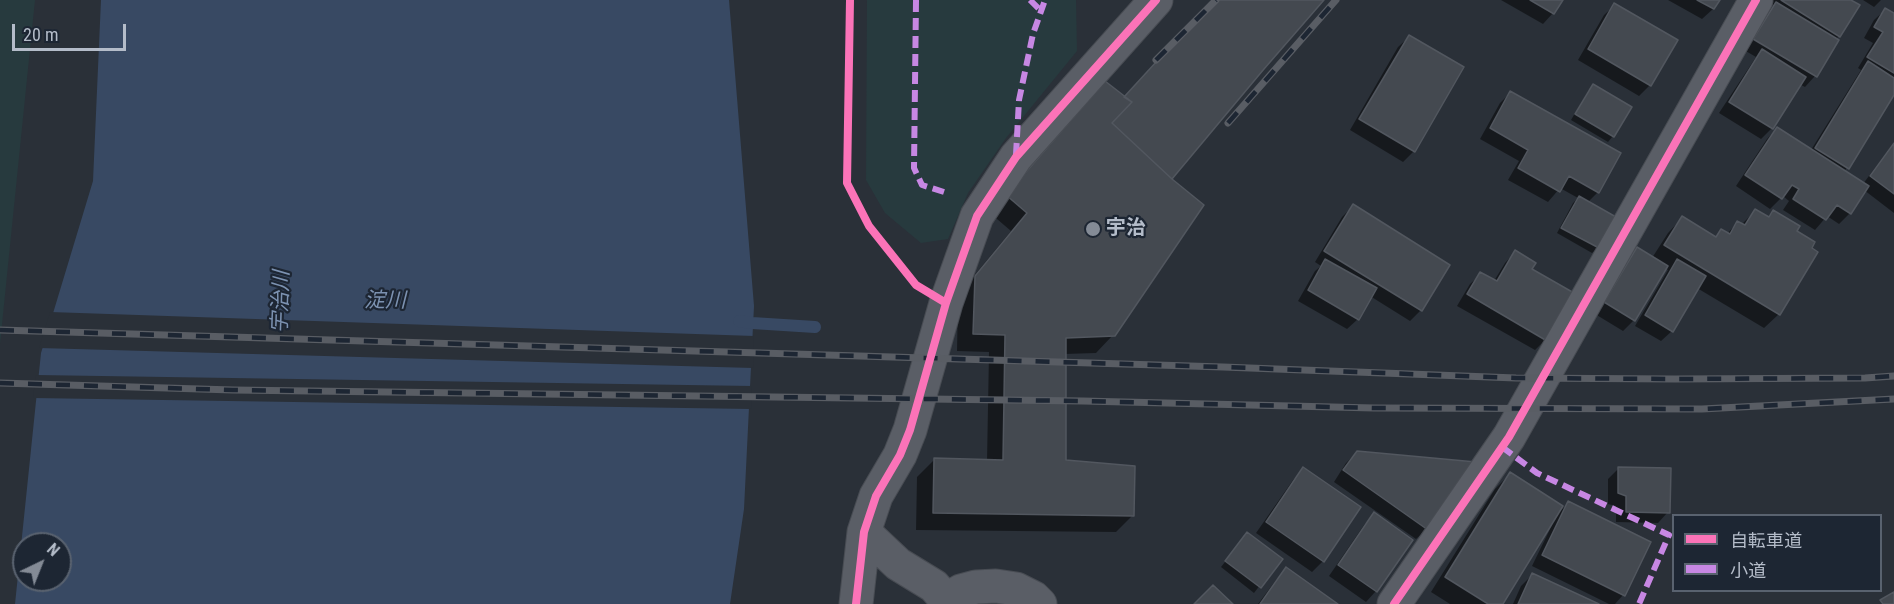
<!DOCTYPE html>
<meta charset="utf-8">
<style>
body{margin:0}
#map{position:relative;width:1894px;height:604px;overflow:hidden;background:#2a3038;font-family:"Roboto Condensed","Noto Sans JP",sans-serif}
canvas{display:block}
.legend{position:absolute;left:1672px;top:514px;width:210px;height:78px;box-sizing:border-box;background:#1d2633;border:2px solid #59626f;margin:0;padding:8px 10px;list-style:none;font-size:18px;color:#b4bcc9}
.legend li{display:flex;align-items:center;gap:12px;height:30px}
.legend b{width:30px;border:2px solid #59626f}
.north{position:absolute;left:12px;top:532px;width:60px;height:60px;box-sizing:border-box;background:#1d2633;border:2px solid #59626f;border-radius:50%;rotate:43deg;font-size:16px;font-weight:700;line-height:24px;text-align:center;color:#b4bcc9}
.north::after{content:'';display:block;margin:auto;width:21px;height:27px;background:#848b96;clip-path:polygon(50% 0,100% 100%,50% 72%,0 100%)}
.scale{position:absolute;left:12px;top:24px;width:114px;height:27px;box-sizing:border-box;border:3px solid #b4bcc9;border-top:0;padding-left:8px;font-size:18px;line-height:21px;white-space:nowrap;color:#b4bcc9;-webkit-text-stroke:4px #1d2633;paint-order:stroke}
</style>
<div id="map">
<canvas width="1894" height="604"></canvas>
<ul class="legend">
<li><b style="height:8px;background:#fb73b8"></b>自転車道</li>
<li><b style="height:8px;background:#c787e3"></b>小道</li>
</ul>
<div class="north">N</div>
<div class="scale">20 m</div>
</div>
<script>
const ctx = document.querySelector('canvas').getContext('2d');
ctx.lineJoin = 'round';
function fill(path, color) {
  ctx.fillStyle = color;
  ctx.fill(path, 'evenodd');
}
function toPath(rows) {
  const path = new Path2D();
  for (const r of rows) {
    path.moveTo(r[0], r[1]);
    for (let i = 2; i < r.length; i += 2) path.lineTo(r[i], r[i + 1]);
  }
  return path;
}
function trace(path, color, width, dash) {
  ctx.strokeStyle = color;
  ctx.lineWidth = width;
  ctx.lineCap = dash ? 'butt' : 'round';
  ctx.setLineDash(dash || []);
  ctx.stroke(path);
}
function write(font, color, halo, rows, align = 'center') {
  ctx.font = font + ' "Roboto Condensed","Noto Sans JP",sans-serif';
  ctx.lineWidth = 4.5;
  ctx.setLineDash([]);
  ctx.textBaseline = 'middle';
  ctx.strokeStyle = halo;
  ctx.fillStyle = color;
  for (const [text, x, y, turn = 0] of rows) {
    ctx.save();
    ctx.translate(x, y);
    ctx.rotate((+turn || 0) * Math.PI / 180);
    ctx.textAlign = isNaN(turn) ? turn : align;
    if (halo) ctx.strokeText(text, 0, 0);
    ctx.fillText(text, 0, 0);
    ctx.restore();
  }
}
fill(toPath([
 [0,0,35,0,0,344],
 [867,0,1076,0,1077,51,1006,138,968,193,948,239,921,243,885,213,866,180]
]), '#273a3e');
fill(toPath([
 [101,0,729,0,754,306,744,509,730,604,15,604,41,353,93,181],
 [24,544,60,544,60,580,24,580]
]), '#384963');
fill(toPath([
 [50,312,754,336,753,368,39,348],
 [36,375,752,386,751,409,33,398]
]), '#2a3038');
fill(toPath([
 [1214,0,1322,0,1170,180,1113,335,1096,353,1065,354,1065,462,1133,515,1116,532,916,530,917,477,934,460,987,461,989,352,957,351,958,295,1011,231,990,213,1088,100,1125,98],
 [1501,0,1561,0,1553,13,1543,24],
 [1668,0,1718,0,1713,9,1702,19],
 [1771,0,1849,0,1839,36,1835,40,1837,41,1815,76,1805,87,1799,84,1772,128,1761,139,1719,113,1756,57,1744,50,1770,10,1766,8],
 [1863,0,1881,0,1874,7],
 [1615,5,1676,41,1650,85,1639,96,1578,60,1604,15],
 [1885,10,1894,15,1894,93,1844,172,1863,184,1894,142,1894,213,1864,190,1850,213,1839,224,1827,216,1815,230,1783,210,1789,201,1783,196,1770,209,1736,186,1767,139,1777,128,1811,150,1861,70,1858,68,1873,43,1864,38,1874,20],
 [1409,37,1414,151,1403,162,1350,130,1398,47],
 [1593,86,1630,108,1613,136,1608,142,1571,120,1588,91],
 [1510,93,1598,192,1588,202,1598,248,1592,253,1557,233,1573,203,1578,198,1560,188,1548,202,1508,180,1519,161,1480,139,1500,103],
 [1353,206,1421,310,1410,321,1370,296,1358,319,1347,329,1298,301,1315,271,1321,266,1315,262,1342,217],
 [1755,211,1767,218,1773,212,1779,314,1764,328,1697,288,1672,331,1661,341,1635,326,1668,270,1665,268,1634,320,1623,331,1595,314,1627,260,1637,249,1652,258,1668,233,1682,218,1715,238,1722,230,1727,234,1737,223,1741,225],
 [1515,252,1530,270,1545,340,1535,350,1457,306,1470,284,1481,274,1494,281,1505,263],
 [1357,452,1427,529,1416,539,1334,482,1346,463],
 [1619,468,1668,512,1658,523,1616,522,1616,506,1608,504,1608,479],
 [1303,469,1323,561,1312,572,1256,533,1293,480],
 [1510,474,1558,513,1569,503,1649,543,1623,595,1615,604,1609,604,1532,566,1552,525,1550,524,1501,604,1450,604,1431,592,1495,489],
 [1374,514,1376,591,1366,602,1329,576,1364,525],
 [1247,534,1280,559,1254,593,1221,567],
 [1286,569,1336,604,1258,604,1276,580],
 [1532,575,1595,604,1513,604,1521,586]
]), '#0007');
trace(toPath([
 [739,321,752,323,815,327]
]), '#384963', 12);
const building = toPath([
 [1213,0,1324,0,1264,69,1172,179,1112,123,1132,102,1124,97,1213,0],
 [1530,0,1563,0,1554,14,1530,0],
 [1697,0,1720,0,1714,9,1697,0],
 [1781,0,1851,0,1860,5,1840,37,1781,0],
 [1776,2,1839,40,1817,77,1753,39,1776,2],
 [1614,3,1678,40,1651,86,1588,49,1614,3],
 [1885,8,1894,13,1894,73,1867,57,1883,32,1874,27,1885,8],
 [1409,35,1464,67,1415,152,1359,119,1409,35],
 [1762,49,1806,77,1773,129,1729,102,1762,49],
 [1868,61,1894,78,1894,95,1849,169,1815,148,1868,61],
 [1105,81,1132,102,1112,123,1172,179,1204,205,1115,336,1066,338,1066,460,1135,466,1134,516,933,513,934,458,1003,460,1005,335,973,334,975,276,1027,213,1006,195,1105,81],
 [1593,84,1632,107,1614,137,1575,114,1593,84],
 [1510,91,1621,153,1599,193,1569,176,1560,192,1518,168,1528,150,1490,128,1510,91],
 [1777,127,1869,186,1851,214,1837,205,1826,220,1793,199,1799,189,1792,185,1782,199,1745,175,1777,127],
 [1894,143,1894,194,1870,176,1894,143],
 [1579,196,1616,217,1599,248,1561,228,1579,196],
 [1353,204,1450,265,1422,311,1324,251,1353,204],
 [1755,209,1769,217,1773,210,1800,226,1797,231,1815,242,1812,248,1818,252,1780,315,1664,245,1682,216,1716,237,1721,229,1730,234,1737,221,1745,225,1755,209],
 [1637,247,1668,266,1635,321,1604,302,1637,247],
 [1515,250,1536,263,1532,269,1574,293,1547,341,1467,294,1480,272,1497,281,1515,250],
 [1325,259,1377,288,1359,320,1308,290,1325,259],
 [1677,259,1706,276,1673,332,1645,315,1677,259],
 [1357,451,1476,462,1428,530,1343,470,1357,451],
 [1303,467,1361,507,1324,562,1266,522,1303,467],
 [1618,467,1671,468,1670,513,1626,512,1626,496,1618,493,1618,467],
 [1510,472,1563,506,1503,604,1488,604,1445,577,1510,472],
 [1568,501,1651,542,1625,596,1542,555,1568,501],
 [1374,512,1413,540,1377,592,1338,565,1374,512],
 [1247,532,1283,559,1261,588,1225,561,1247,532],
 [1286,567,1338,604,1260,604,1286,567],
 [1532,573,1599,604,1518,604,1532,573],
 [1213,585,1233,604,1194,604,1213,585],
 [1894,592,1894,604,1883,604,1880,600,1894,592]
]);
fill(building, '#444950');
trace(building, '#52575f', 1.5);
const street = toPath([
 [864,532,898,564,934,586,946,600],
 [856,604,864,532,876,496,900,455,910,430,946,303,977,216,1016,157,1156,0],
 [944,604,946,600,961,591,976,587,996,586,1016,589,1034,598,1040,604],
 [1394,604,1509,437,1756,0]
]);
trace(street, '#484c53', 35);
trace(street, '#5a5e66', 33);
const rail = toPath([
 [1156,60,1216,0],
 [1228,123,1336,0],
 [0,330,1223,367,1516,378,1675,379,1865,378,1894,376],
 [0,383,233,390,1083,401,1374,408,1702,409,1894,399]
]);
trace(rail, '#595d64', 7);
trace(rail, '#1d2633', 4.5, [14]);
trace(toPath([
 [916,0,914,168,922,185,944,192],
 [1030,0,1041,11],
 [1016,155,1019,100,1033,34,1045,0],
 [1502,447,1537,473,1669,535,1639,604]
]), '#c787e3', 6, [12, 6]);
trace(toPath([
 [850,0,847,183,869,226,916,285,946,303],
 [856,604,864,532,876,496,900,455,910,430,946,303,977,216,1016,157,1156,0],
 [1394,604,1509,437,1756,0]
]), '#fb73b8', 8);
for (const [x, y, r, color] of [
 [1093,229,8,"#848b96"]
]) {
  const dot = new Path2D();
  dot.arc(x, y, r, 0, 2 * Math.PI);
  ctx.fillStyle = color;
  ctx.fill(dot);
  trace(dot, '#1d2633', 2);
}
write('bold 20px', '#b4bcc9', '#1d2633', [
 ["宇治",1106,229]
], 'left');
write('italic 21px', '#7c92b1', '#1d2633', [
 ["宇治川",282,302,-88],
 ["淀川",385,302]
]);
</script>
